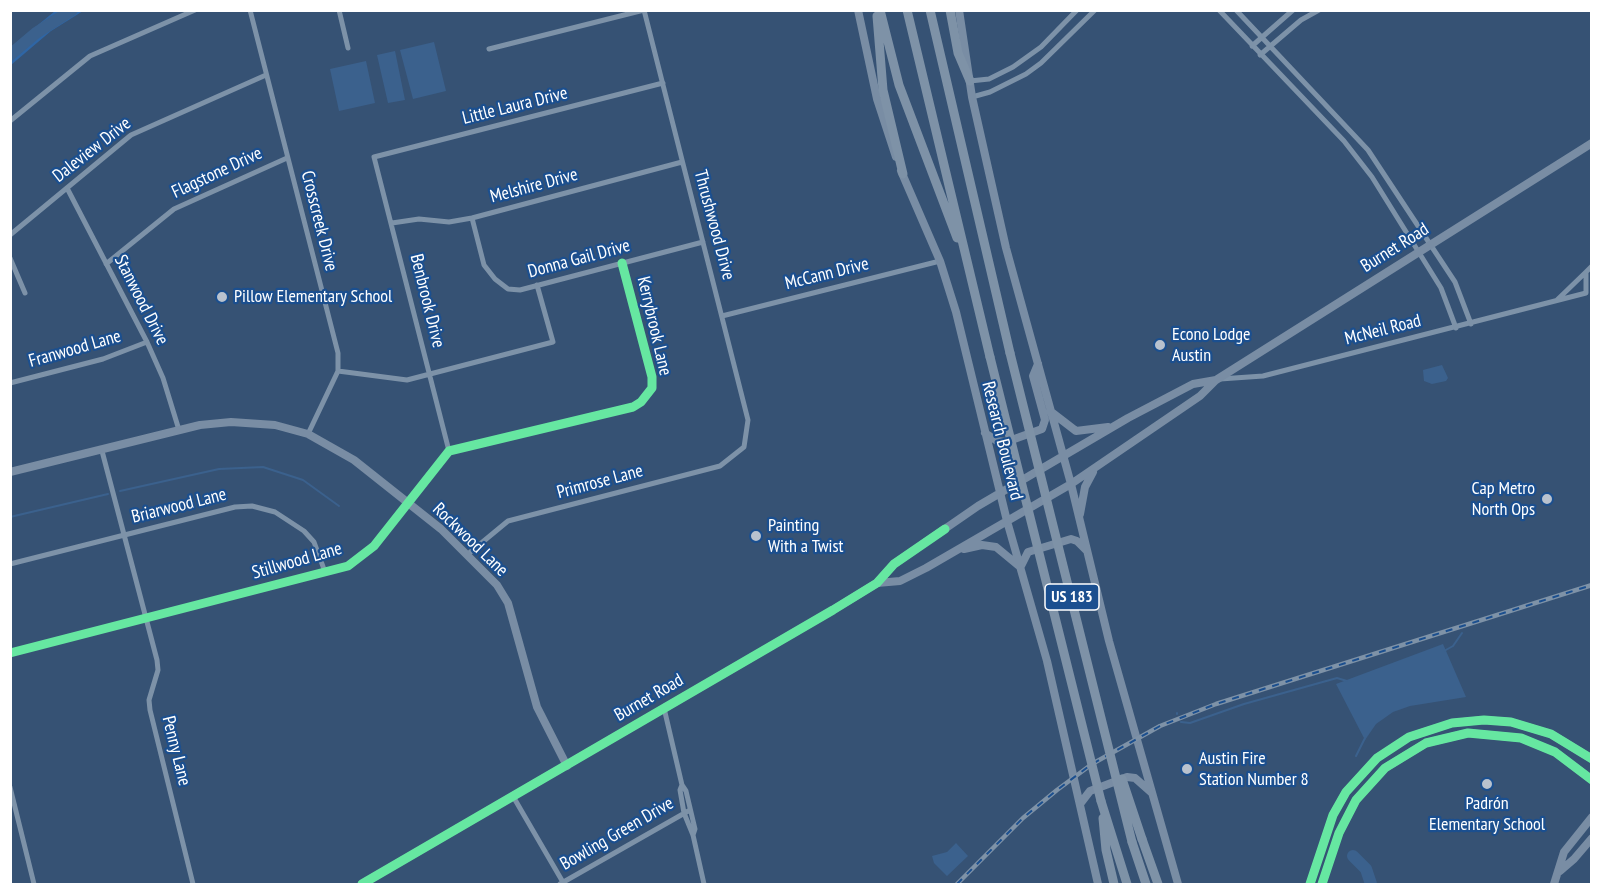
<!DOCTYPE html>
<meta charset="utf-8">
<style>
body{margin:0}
#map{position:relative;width:1602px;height:895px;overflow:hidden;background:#365274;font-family:"PT Sans Narrow",sans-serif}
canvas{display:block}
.frame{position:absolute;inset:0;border:12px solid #fff;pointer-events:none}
</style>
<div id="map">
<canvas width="1602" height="895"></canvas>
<div class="frame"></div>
</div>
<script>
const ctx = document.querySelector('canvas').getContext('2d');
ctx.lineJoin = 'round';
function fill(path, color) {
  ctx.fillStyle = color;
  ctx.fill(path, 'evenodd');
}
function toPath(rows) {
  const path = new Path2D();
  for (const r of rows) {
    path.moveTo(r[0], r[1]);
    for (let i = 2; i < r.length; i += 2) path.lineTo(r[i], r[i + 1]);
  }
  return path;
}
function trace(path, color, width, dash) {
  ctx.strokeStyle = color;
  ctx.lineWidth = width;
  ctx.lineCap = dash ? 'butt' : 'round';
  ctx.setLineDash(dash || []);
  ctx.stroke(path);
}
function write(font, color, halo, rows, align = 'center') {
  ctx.font = font + ' "PT Sans Narrow",sans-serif';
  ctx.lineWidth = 4.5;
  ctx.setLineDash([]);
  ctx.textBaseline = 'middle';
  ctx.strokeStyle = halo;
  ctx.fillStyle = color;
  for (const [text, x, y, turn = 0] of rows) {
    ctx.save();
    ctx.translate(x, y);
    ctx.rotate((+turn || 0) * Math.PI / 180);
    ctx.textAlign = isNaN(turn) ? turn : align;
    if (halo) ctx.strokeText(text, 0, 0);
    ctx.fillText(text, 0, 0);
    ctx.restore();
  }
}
fill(toPath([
 [55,11,83,11,51,31,11,65,11,47]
]), '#2f66a5');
fill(toPath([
 [434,42,446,91,413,99,400,50],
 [395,51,405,100,388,103,377,55],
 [366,61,375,103,339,111,330,69],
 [1442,365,1448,378,1446,381,1432,384,1424,381,1423,370],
 [1443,644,1466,697,1410,706,1393,712,1376,724,1365,740,1336,684],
 [956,843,968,856,947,876,934,863,932,856,947,852]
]), '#3b618d');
trace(toPath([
 [71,10,71,11],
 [120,491,219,469,263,467,303,480,339,506],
 [10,517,108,494],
 [1444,651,1453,646,1462,633],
 [1177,713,1177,714],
 [1181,722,1190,723,1244,704,1337,678,1347,681],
 [1356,756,1365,738]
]), '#3b618d', 2);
trace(toPath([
 [10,55,36,33,72,10],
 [1353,856,1366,869,1371,884]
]), '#3b618d', 12);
trace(toPath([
 [250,10,338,353,338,371,308,434],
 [339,10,348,48],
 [1219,10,1344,141,1372,177,1441,288,1456,328],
 [1236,10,1368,150,1455,282,1471,324],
 [1252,46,1293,10],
 [489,49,644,10],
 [1260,55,1301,20,1319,10],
 [970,81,989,79,1013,67,1041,47,1077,10],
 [972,97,990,92,1026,74,1041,63,1095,10],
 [10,121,90,56,195,10],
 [67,188,147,342,163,378,179,430],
 [472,218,484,265,495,279,508,289,520,290,703,242],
 [392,223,419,219,449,222,472,218,682,162],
 [10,235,131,135,266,75],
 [10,258,25,293],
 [106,264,174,209,287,158],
 [1557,300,1586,272],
 [722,316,940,261],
 [338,371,407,380,553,342,537,285],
 [1220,379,1263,376,1586,293,1586,272,1592,266],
 [10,383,103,359,147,342],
 [102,451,157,660,158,670,149,700,150,710,193,884],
 [449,451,374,157,663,83],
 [468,554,508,521,720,466,744,447,748,420,644,10],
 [10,564,235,507,252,506,275,512,304,531,314,542,325,572],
 [10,653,348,566,374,546,449,451,633,407,641,402,652,388,652,377,622,263],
 [664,708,682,785,686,791,695,829,693,835],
 [682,785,680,790,684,813,693,835,704,884],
 [10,787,34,884],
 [514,798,564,884],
 [560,884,690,810]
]), '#7d92a8', 5);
trace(toPath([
 [858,10,877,99,896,157],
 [959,10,972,97,1006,248,1071,484,1109,641,1178,884],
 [901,171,940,261,956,312,1007,521,1047,661,1098,884],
 [1050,411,1076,431,1108,427],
 [985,433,997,441,1006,442,1042,429,1045,420,1033,376,1038,364],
 [10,472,200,425,231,422,275,425,308,434,354,460,441,529,497,585,508,603,537,707,567,766],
 [1080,514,1085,487,1093,472],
 [964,549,982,545,996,547,1019,566],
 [1021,566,1028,552,1071,539,1077,541,1086,550],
 [877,583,900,581,926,568,1071,484,1200,396,1216,380,1592,143],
 [1080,804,1090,791,1127,777,1135,778,1152,793],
 [1560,871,1574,859,1592,838],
 [362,884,833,610,877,583,894,564,978,506,1128,418,1193,384,1216,380],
 [1310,884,1333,815,1346,792,1377,758,1409,737,1452,723,1484,720,1511,722,1551,734,1592,759],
 [1322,884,1339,833,1356,800,1385,768,1426,743,1468,733,1521,738,1555,752,1592,780],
 [1554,884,1564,852,1592,817]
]), '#798da4', 8);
trace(toPath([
 [880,10,899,85,957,238],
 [907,10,990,357],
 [930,10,1010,353],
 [950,10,958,53,970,81],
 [877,16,883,90,903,174],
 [1101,801,1127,884],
 [1103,818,1106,850,1114,884],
 [1142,839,1158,884],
 [1132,842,1146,884]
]), '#7e92a7', 9);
const rail = toPath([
 [957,884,1023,818,1057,790,1092,764,1160,726,1216,704,1592,585]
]);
trace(rail, '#7e92a7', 4.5);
trace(rail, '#1b4f8f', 2, [7]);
trace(toPath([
 [1010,353,1132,842],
 [990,357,1101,801],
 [1122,779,1142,839]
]), '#7e92a7', 9);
trace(toPath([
 [10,653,348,566,374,546,449,451,633,407,641,402,652,388,652,377,622,263],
 [362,884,833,610,877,583,894,564,945,529],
 [1310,884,1333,815,1346,792,1377,758,1409,737,1452,723,1484,720,1511,722,1551,734,1592,759],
 [1322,884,1339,833,1356,800,1385,768,1426,743,1468,733,1521,738,1555,752,1592,780]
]), '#66e7a1', 9);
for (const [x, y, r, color] of [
 [222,297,6,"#b9c2ce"],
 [1160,345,6,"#b9c2ce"],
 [1547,499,6,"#b9c2ce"],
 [756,536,6,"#b9c2ce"],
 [1187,769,6,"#b9c2ce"],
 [1487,784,6,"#b9c2ce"]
]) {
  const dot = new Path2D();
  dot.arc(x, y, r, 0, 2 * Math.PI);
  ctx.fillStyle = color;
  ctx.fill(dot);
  trace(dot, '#1b4f8f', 2);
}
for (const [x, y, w] of [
 [1072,597,54]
]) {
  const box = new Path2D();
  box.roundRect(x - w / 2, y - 13, w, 26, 4.5);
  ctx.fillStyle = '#1b4f8f';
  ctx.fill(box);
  trace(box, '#fff', 1.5);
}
write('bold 16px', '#fff', null, [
 ["US 183",1072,597]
]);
write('18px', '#fff', '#1b4f8f', [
 ["Little Laura Drive",515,106,-14],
 ["Daleview Drive",92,150,-38],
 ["Flagstone Drive",217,173,-25],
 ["Melshire Drive",534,186,-15],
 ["Crosscreek Drive",319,221,76],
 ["Thrushwood Drive",714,225,75],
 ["Burnet Road",1395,248,-32],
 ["Donna Gail Drive",579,259,-15],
 ["McCann Drive",827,274,-14],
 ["Stanwood Drive",141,300,63],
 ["Benbrook Drive",427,301,76],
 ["Kerrybrook Lane",654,326,77],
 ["McNeil Road",1383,330,-14],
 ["Franwood Lane",75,349,-16],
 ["Research Boulevard",1002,441,76],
 ["Primrose Lane",600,482,-15],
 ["Briarwood Lane",179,506,-14],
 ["Rockwood Lane",470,540,44],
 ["Stillwood Lane",297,561,-16],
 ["Burnet Road",649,698,-30],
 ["Penny Lane",176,751,76],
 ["Bowling Green Drive",617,834,-30]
]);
write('18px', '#fff', '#1b4f8f', [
 ["Pillow Elementary School",234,297],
 ["Econo Lodge",1172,335],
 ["Austin",1172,356],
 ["Cap Metro",1535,489,"right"],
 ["North Ops",1535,510,"right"],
 ["Painting",768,526],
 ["With a Twist",768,547],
 ["Austin Fire",1199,759],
 ["Station Number 8",1199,780],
 ["Padrón",1487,804,"center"],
 ["Elementary School",1487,825,"center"]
], 'left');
</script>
